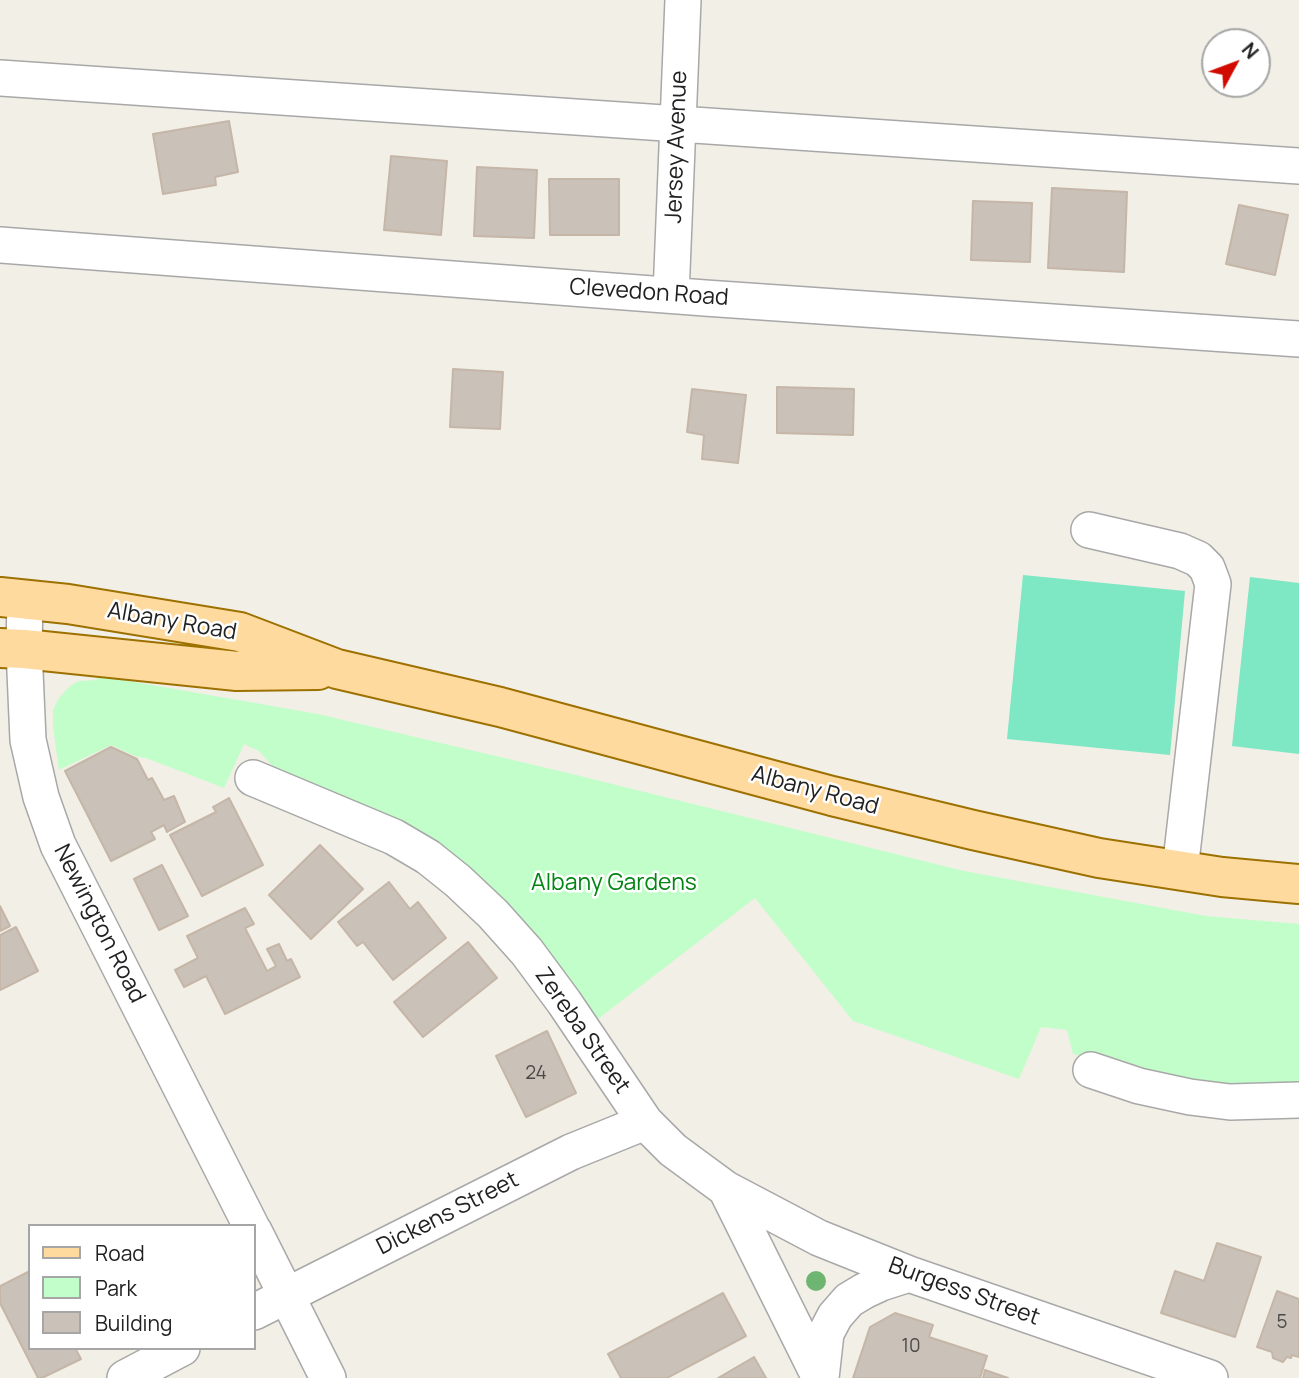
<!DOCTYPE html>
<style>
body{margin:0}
#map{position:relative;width:1299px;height:1378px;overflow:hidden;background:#f2efe6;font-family:Manrope,sans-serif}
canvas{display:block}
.legend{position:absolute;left:28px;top:1224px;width:228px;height:126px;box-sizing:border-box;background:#fff;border:2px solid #a6a6a6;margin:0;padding:9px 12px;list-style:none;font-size:21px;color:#212121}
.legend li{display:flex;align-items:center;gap:14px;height:35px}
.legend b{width:35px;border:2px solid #a6a6a6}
.north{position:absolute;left:1201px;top:28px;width:70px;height:70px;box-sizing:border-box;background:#fff;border:2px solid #a6a6a6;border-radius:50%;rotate:49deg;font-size:19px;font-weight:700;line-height:28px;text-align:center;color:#212121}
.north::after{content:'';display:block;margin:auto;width:24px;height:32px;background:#d10b00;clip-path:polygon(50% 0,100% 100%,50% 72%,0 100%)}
</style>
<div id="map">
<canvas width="1299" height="1378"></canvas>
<ul class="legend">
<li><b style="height:9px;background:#ffda9e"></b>Road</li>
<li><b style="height:19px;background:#c1fec9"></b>Park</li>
<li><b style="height:19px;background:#cac1b9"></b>Building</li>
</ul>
<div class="north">N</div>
</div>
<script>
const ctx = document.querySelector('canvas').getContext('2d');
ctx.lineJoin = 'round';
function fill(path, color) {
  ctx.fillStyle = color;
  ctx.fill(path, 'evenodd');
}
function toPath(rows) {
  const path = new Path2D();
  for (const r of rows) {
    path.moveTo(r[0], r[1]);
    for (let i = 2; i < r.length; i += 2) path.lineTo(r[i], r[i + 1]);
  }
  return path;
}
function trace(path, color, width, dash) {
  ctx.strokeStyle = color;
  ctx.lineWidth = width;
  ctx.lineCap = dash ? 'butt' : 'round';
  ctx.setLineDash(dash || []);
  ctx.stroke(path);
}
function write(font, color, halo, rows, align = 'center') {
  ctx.font = font + ' Manrope,sans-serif';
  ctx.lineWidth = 5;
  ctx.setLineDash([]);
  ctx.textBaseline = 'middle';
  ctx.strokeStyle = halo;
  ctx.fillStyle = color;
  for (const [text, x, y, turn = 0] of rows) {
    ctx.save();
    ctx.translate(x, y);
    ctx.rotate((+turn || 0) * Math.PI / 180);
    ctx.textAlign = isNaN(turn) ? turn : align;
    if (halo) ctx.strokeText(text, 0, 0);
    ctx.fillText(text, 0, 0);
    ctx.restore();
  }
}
fill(toPath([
 [100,676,318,714,572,774,964,871,1206,916,1299,924,1299,1088,1231,1090,1160,1077,1073,1054,1067,1030,1041,1027,1019,1079,853,1021,755,898,594,1022,507,903,482,878,454,857,281,776,259,751,244,744,224,788,146,758,135,756,111,745,59,770,53,727,53,710,59,698,70,686,79,681,96,680]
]), '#c1fec9');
fill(toPath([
 [1023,575,1185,591,1170,755,1007,739],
 [1250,577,1299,583,1299,754,1232,746]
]), '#7ee7c4');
const building = toPath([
 [229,121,238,172,215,177,216,185,163,194,153,134,229,121],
 [391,156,447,161,441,235,384,230,391,156],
 [477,167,537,170,534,238,474,236,477,167],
 [549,179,619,179,619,235,550,235,549,179],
 [1052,188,1127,192,1124,272,1048,268,1052,188],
 [973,201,1032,203,1030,262,971,260,973,201],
 [1239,205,1288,215,1275,275,1226,264,1239,205],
 [453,369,503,372,500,429,450,427,453,369],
 [777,387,854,389,853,435,777,433,777,387],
 [692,389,746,395,738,463,702,459,704,435,687,432,692,389],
 [111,747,137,759,148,780,152,778,164,800,174,796,185,822,167,832,164,825,151,832,155,839,111,861,65,771,111,747],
 [229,798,263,865,202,896,170,835,216,812,213,807,229,798],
 [320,845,363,889,311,939,269,895,320,845],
 [162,865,188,916,159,930,134,879,162,865],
 [389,882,410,909,418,902,446,938,393,980,363,942,357,946,338,922,389,882],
 [0,906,10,926,0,931,0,906],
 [245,908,254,924,245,928,267,971,276,966,267,949,279,944,287,961,291,959,300,977,225,1014,206,976,184,987,175,970,198,958,187,936,245,908],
 [16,927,38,971,0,990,0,935,16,927],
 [468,942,497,978,423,1037,394,1002,468,942],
 [547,1031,576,1093,526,1117,496,1056,547,1031],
 [1217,1243,1261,1257,1235,1337,1161,1313,1175,1271,1204,1281,1217,1243],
 [30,1271,30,1348,75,1348,81,1359,42,1378,38,1378,0,1303,0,1286,30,1271],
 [1277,1291,1299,1299,1299,1357,1292,1355,1291,1358,1287,1357,1283,1362,1273,1358,1272,1352,1257,1347,1277,1291],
 [723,1293,746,1336,667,1378,621,1378,608,1354,723,1293],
 [895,1313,933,1325,929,1337,987,1356,980,1378,853,1378,870,1327,895,1313],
 [754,1357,766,1378,718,1378,754,1357],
 [985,1370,1008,1378,983,1378,985,1370]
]);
fill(building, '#cac1b9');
trace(building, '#c5b6a7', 2);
const minor = toPath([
 [0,78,1299,166],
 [0,245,705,298,1299,339],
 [671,295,683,0],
 [1089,530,1180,551,1198,559,1207,568,1213,584,1180,870],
 [25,599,24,649,28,740,41,797,58,845,251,1226],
 [253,778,394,837,428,857,458,881,493,914,527,952,564,1002,645,1122,673,1150,726,1189,820,1378],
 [1091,1070,1139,1086,1190,1097,1230,1102,1299,1100],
 [726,1189,819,1238,909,1274,1210,1378],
 [254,1231,328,1378],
 [254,1312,571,1152,645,1122],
 [125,1378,182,1348],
 [821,1378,826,1333,835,1316,849,1300,864,1291,881,1283,909,1274]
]);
const major = toPath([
 [0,597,68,604,240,632,337,669,500,707,832,796,973,830,1099,858,1222,877,1299,884],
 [0,648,24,649,237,671,318,670]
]);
trace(minor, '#a8a8a8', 38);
trace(major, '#9d7100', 42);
trace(minor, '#fff', 35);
trace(major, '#ffda9e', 38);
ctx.fillStyle = '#6fb572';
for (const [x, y] of [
 [816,1281]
]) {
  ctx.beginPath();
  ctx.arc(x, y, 10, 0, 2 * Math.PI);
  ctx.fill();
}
write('19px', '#4b4947', null, [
 ["24",536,1074],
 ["5",1282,1323],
 ["10",911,1347]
]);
write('23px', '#212121', '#fff', [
 ["Jersey Avenue",677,147,-88],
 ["Clevedon Road",649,293,4],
 ["Albany Road",172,622,10],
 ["Albany Road",815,791,15],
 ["Newington Road",99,924,63],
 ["Zereba Street",582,1031,55],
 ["Dickens Street",448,1214,-27],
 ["Burgess Street",964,1292,20]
]);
write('23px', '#038514', '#fff', [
 ["Albany Gardens",614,884]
]);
</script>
